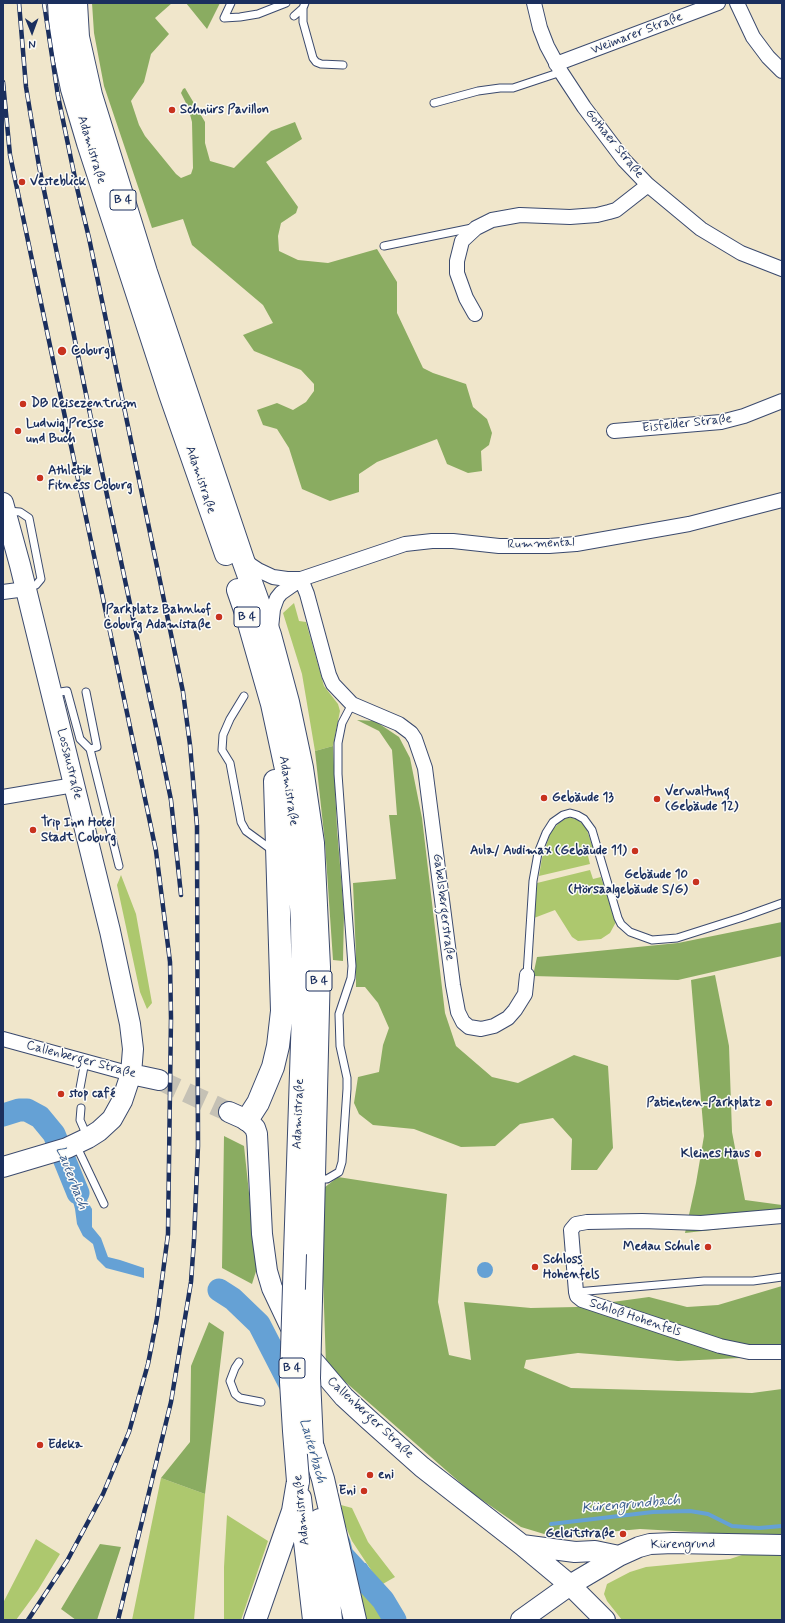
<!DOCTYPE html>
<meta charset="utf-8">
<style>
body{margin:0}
#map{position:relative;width:785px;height:1623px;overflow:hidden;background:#f0e6cb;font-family:Mynerve,sans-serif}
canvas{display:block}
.frame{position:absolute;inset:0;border:4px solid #1b2f5e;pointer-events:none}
.north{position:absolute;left:12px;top:12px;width:40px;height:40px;-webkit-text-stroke:3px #fdfcf7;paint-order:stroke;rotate:179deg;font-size:11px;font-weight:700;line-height:16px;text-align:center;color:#1b2f5e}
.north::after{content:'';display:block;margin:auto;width:14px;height:18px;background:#1b2f5e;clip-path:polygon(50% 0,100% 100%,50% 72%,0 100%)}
</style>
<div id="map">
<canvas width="785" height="1623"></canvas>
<div class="frame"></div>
<div class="north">N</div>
</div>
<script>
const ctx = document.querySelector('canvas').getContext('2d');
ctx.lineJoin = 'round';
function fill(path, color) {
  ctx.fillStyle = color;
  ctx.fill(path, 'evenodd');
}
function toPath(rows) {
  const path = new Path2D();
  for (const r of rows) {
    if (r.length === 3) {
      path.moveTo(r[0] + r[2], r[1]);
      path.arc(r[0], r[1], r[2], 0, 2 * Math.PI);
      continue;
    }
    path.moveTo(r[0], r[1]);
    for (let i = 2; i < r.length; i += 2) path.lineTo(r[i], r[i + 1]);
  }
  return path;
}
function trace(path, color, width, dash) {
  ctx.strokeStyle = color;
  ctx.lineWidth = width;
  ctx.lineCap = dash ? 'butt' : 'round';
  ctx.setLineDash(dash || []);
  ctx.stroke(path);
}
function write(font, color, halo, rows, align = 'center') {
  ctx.font = font + ' Mynerve,sans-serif';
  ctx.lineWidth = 3;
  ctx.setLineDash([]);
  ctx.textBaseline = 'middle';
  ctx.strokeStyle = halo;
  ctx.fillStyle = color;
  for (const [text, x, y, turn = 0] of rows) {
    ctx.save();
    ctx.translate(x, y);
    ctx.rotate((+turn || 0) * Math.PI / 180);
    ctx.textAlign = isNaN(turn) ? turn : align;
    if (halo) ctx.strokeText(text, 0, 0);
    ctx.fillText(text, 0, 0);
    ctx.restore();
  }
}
fill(toPath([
 [294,603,299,621,306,622,324,686,338,704,340,711,333,746,315,751,302,674,283,613],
 [568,817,577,819,586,827,595,854,588,856,590,864,539,876,542,858,551,831,559,823],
 [590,870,593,879,601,877,616,922,610,933,601,939,578,941,572,937,555,910,534,918,537,883],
 [121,875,136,914,152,1003,147,1009,140,992,117,885],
 [161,1478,205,1494,194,1620,132,1620],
 [341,1505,352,1508,368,1542,395,1577,381,1585,352,1541,343,1520],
 [227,1515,268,1541,241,1620,224,1620,224,1567],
 [36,1539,60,1554,38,1590,16,1620,3,1620,3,1603],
 [751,1552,782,1554,782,1620,622,1620,607,1601,604,1594,607,1584,630,1572,646,1567,730,1559],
 [359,1587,366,1597,387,1620,363,1620,356,1595]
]), '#adc86e');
fill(toPath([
 [92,3,172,3,155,18,169,34,151,54,144,82,131,101,139,125,145,136,176,174,181,178,191,174,193,168,192,122,188,107,181,93,183,89,185,88,205,122,205,143,210,161,234,168,271,131,295,122,302,139,266,162,298,207,296,213,281,223,278,236,279,251,298,260,328,263,377,249,397,282,397,313,423,368,433,373,466,384,473,407,487,419,492,433,489,445,481,451,482,471,468,473,447,464,437,439,377,462,359,474,359,492,330,501,302,489,289,448,277,429,263,425,257,410,277,403,293,410,306,402,314,391,314,384,301,370,254,351,243,335,273,323,263,305,192,245,183,219,152,228,104,86,94,33],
 [186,3,220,3,207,29],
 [357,720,375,721,399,737,410,758,422,818,445,1013,456,1046,492,1077,518,1083,574,1055,608,1066,613,1148,597,1170,571,1170,572,1139,553,1118,520,1124,495,1146,461,1147,414,1129,373,1125,359,1114,354,1103,358,1077,379,1072,383,1045,389,1028,378,1003,365,987,356,987,356,957,353,883,396,879,389,815,397,815,392,750,379,731],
 [333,746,337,829,344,913,343,961,333,960,325,843,315,751],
 [782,922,782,956,678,980,533,976,537,957,678,943],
 [715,975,729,1046,732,1132,745,1200,782,1205,782,1222,685,1233,696,1183,704,1136,691,980],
 [224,1136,244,1146,257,1268,252,1284,222,1268],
 [338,1177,447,1194,438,1302,449,1355,471,1360,464,1302,531,1308,576,1307,649,1297,687,1307,718,1305,782,1286,782,1356,678,1361,578,1353,526,1360,524,1368,571,1388,752,1393,782,1389,782,1537,640,1529,554,1537,521,1527,472,1493,326,1365,320,1191],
 [209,1322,224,1332,205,1494,161,1478,190,1442,191,1366],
 [100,1544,121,1547,97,1620,76,1620,61,1609]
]), '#8aac61');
fill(toPath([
 [3,1106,33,1107,45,1115,56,1136,45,1140,36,1124,27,1119,6,1115,3,1117],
 [72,1162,77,1184,92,1209,92,1227,101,1238,108,1257,120,1260,144,1268,144,1278,106,1268,97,1259,93,1244,83,1236,77,1224,75,1209,72,1198,59,1166],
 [485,1270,8],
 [242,1301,261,1322,264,1321,278,1342,278,1370,262,1343,261,1337,253,1329,255,1327,250,1320,242,1316,234,1307],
 [366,1563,396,1608,402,1620,387,1620,366,1597,359,1587,357,1564]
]), '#65a1d5');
trace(toPath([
 [551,1524,653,1512,690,1511,708,1514,732,1526,759,1528,782,1526]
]), '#65a1d5', 4);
trace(toPath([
 [3,1115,19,1110,27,1110,40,1117,54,1134,78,1193],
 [219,1290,233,1299,259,1324,295,1394],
 [339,1543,342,1555,383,1600,395,1620]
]), '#65a1d5', 23);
trace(toPath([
 [159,1080,229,1112]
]), '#c5c1b5', 20, [20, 10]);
const lane = toPath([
 [231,3,224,18,240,17,258,14,286,3],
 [305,3,303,8,303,22,313,58,316,62,321,64,343,65],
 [294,16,303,8],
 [434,103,478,91,500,88,513,88,561,72],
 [384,246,472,228],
 [7,511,20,512,29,518,41,579,36,585,28,588],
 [86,692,97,747,90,749],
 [53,693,67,691,80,739,90,749,119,866],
 [244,696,230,719,223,735,222,750,230,763,241,822,246,831,272,850],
 [527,975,533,881,538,853,546,833,553,822,563,815,570,813,577,815,584,819,592,830,618,918,621,924,630,932,652,940,677,938,743,917,782,903],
 [80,1088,85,1061],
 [81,1108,80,1120,87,1136],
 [76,1145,104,1204],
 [316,1179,327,1179,339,1172,342,1162,347,1089,347,1078,340,1046,339,1014,351,978,352,966,338,774,338,743,342,723,352,704],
 [576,1292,704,1281,753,1281,782,1277],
 [239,1362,235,1368,230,1381,235,1394,240,1398,261,1402]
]);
const street = toPath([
 [534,3,540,28,547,46,561,72,584,107,624,160,648,185,701,229,741,253,782,269],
 [737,3,753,37,768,57,782,71],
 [556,64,718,3],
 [475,314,466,298,457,273,457,261,462,241,476,228,492,220,520,215,570,217,597,215,609,212,616,210,648,185],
 [614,431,721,422,744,416,782,401],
 [243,560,258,570,273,577,287,579,301,579,405,544,432,541,453,541,499,546,549,546,576,544,689,524,782,500],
 [301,579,307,594,329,675,333,684,352,704,399,724,411,733,415,739,425,768,453,985,458,1012,463,1022,469,1027,481,1029,494,1026,508,1018,515,1010,525,994,527,975],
 [3,592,26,589],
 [271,628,273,609,277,598,281,593,301,579],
 [3,797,74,785],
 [3,1039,131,1074],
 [782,1216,701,1223,642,1221,587,1222,576,1224,571,1230,576,1292,577,1296,582,1300,720,1346,749,1352,782,1352]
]);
const secondary = toPath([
 [3,503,20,565,110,931,130,1024,133,1049,131,1074,122,1101,112,1119,99,1131,88,1138,67,1148,3,1167],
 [131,1074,159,1080],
 [229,1112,247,1120,255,1128,257,1134,262,1234,267,1271,272,1288,290,1326,305,1351,344,1397,369,1420,422,1467,522,1545,570,1585,605,1620],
 [522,1545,575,1552,595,1551,619,1556],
 [521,1620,570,1585,619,1556,639,1547,650,1544,673,1543,782,1545]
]);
const highway = toPath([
 [59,3,61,36,72,89,88,143,170,394,226,554],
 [76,3,78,37,91,95,146,272,243,560,270,635,288,702,302,768,313,843,319,967,311,1299],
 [238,590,246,613,272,704,286,769,296,845,302,919,303,1013,295,1254],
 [247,1120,258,1103,273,1067,278,1046,282,1011,275,781],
 [312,1444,323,1479,355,1620],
 [300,1498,314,1620],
 [320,1520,331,1620],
 [255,1620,293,1511,298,1481]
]);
trace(lane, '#3b4a6e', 9);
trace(street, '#3b4a6e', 16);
trace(secondary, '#3b4a6e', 22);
trace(highway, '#3b4a6e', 24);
trace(lane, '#fff', 7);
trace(street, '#fff', 14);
trace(secondary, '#fff', 20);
trace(highway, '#fff', 22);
const rail = toPath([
 [19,3,26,87,39,166,100,462,159,741,171,800,181,895],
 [44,3,58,96,77,188,89,238,183,692,190,745,197,826,198,1146,194,1240,191,1282,171,1402,118,1620],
 [3,82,10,155,156,851,170,962,171,1018,168,1234,157,1318,148,1364,129,1432,103,1494,67,1561,28,1620]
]);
trace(rail, '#1b2f5e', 4.5);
trace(rail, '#fdfcf7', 3, [9]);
const highwayBridge = toPath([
 [295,1254,291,1382,294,1431,298,1481],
 [311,1299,309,1378,312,1444]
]);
trace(highwayBridge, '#3b4a6e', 24, []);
trace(highwayBridge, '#fff', 22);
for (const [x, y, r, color] of [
 [172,110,4,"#c8321e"],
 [22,182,4,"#c8321e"],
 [62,351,5,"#c8321e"],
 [23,404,4,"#c8321e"],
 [18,431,4,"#c8321e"],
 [40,478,4,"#c8321e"],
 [219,617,4,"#c8321e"],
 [544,798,4,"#c8321e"],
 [657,799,4,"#c8321e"],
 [33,830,4,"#c8321e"],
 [635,851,4,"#c8321e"],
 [696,882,4,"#c8321e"],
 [61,1094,4,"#c8321e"],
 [769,1103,4,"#c8321e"],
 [758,1154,4,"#c8321e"],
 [708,1247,4,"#c8321e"],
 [535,1267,4,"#c8321e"],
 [40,1445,4,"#c8321e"],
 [370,1475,4,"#c8321e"],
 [364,1491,4,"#c8321e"],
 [623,1534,4,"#c8321e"]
]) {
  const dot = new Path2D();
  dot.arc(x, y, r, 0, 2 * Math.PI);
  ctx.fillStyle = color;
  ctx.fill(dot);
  trace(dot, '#fdfcf7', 1.5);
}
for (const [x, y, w] of [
 [123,200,26],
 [247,617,26],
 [319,981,26],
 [292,1368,26]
]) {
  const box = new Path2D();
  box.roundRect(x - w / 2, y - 10, w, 20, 3);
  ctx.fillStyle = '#fdfcf7';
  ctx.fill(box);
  trace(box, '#1b2f5e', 1);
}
write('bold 12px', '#1b2f5e', null, [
 ["B 4",123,200],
 ["B 4",247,617],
 ["B 4",319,981],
 ["B 4",292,1368]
]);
write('13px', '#1b2f5e', '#fdfcf7', [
 ["Weimarer Straße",637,34,-21],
 ["Gothaer Straße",614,144,51],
 ["Adamistraße",91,150,73],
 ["Eisfelder Straße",687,424,-6],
 ["Adamistraße",200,480,71],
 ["Rummental",541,544,-2],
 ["Lossaustraße",69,764,76],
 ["Adamistraße",288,791,81],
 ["Gabelsbergerstraße",443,907,83],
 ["Callenberger Straße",81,1060,15],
 ["Adamistraße",299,1114,-88],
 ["Schloß Hohenfels",635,1318,18],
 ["Callenberger Straße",370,1418,43],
 ["Adamistraße",302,1510,-96],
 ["Kürengrund",683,1545,-1]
]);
write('bold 13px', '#1b2f5e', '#fdfcf7', [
 ["Schnürs Pavillon",180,110],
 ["Vesteblick",30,182],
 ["Coburg",71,351],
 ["DB Reisezentrum",31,404],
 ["Ludwig Presse",26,424],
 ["und Buch",26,439],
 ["Athletik",48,471],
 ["Fitness Coburg",48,486],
 ["Parkplatz Bahnhof",211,610,"right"],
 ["Coburg Adamistaße",211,625,"right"],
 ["Verwaltung",665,792],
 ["(Gebäude 12)",665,807],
 ["Gebäude 13",552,798],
 ["Trip Inn Hotel",41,823],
 ["Stadt Coburg",41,838],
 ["Aula/ Audimax (Gebäude 11)",627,851,"right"],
 ["Gebäude 10",688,875,"right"],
 ["(Hörsaalgebäude S/G)",688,890,"right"],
 ["stop café",69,1094],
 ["Patienten-Parkplatz",761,1103,"right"],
 ["Kleines Haus",750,1154,"right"],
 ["Medau Schule",700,1247,"right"],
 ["Schloss",543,1260],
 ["Hohenfels",543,1275],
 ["Edeka",48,1445],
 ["eni",378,1475],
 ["Eni",356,1491,"right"],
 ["Geleitstraße",615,1534,"right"]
], 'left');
write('italic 14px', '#395d8e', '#fdfcf7', [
 ["Lauterbach",71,1178,69],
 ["Lauterbach",312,1451,74],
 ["Kürengrundbach",631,1505,-5]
]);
</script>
